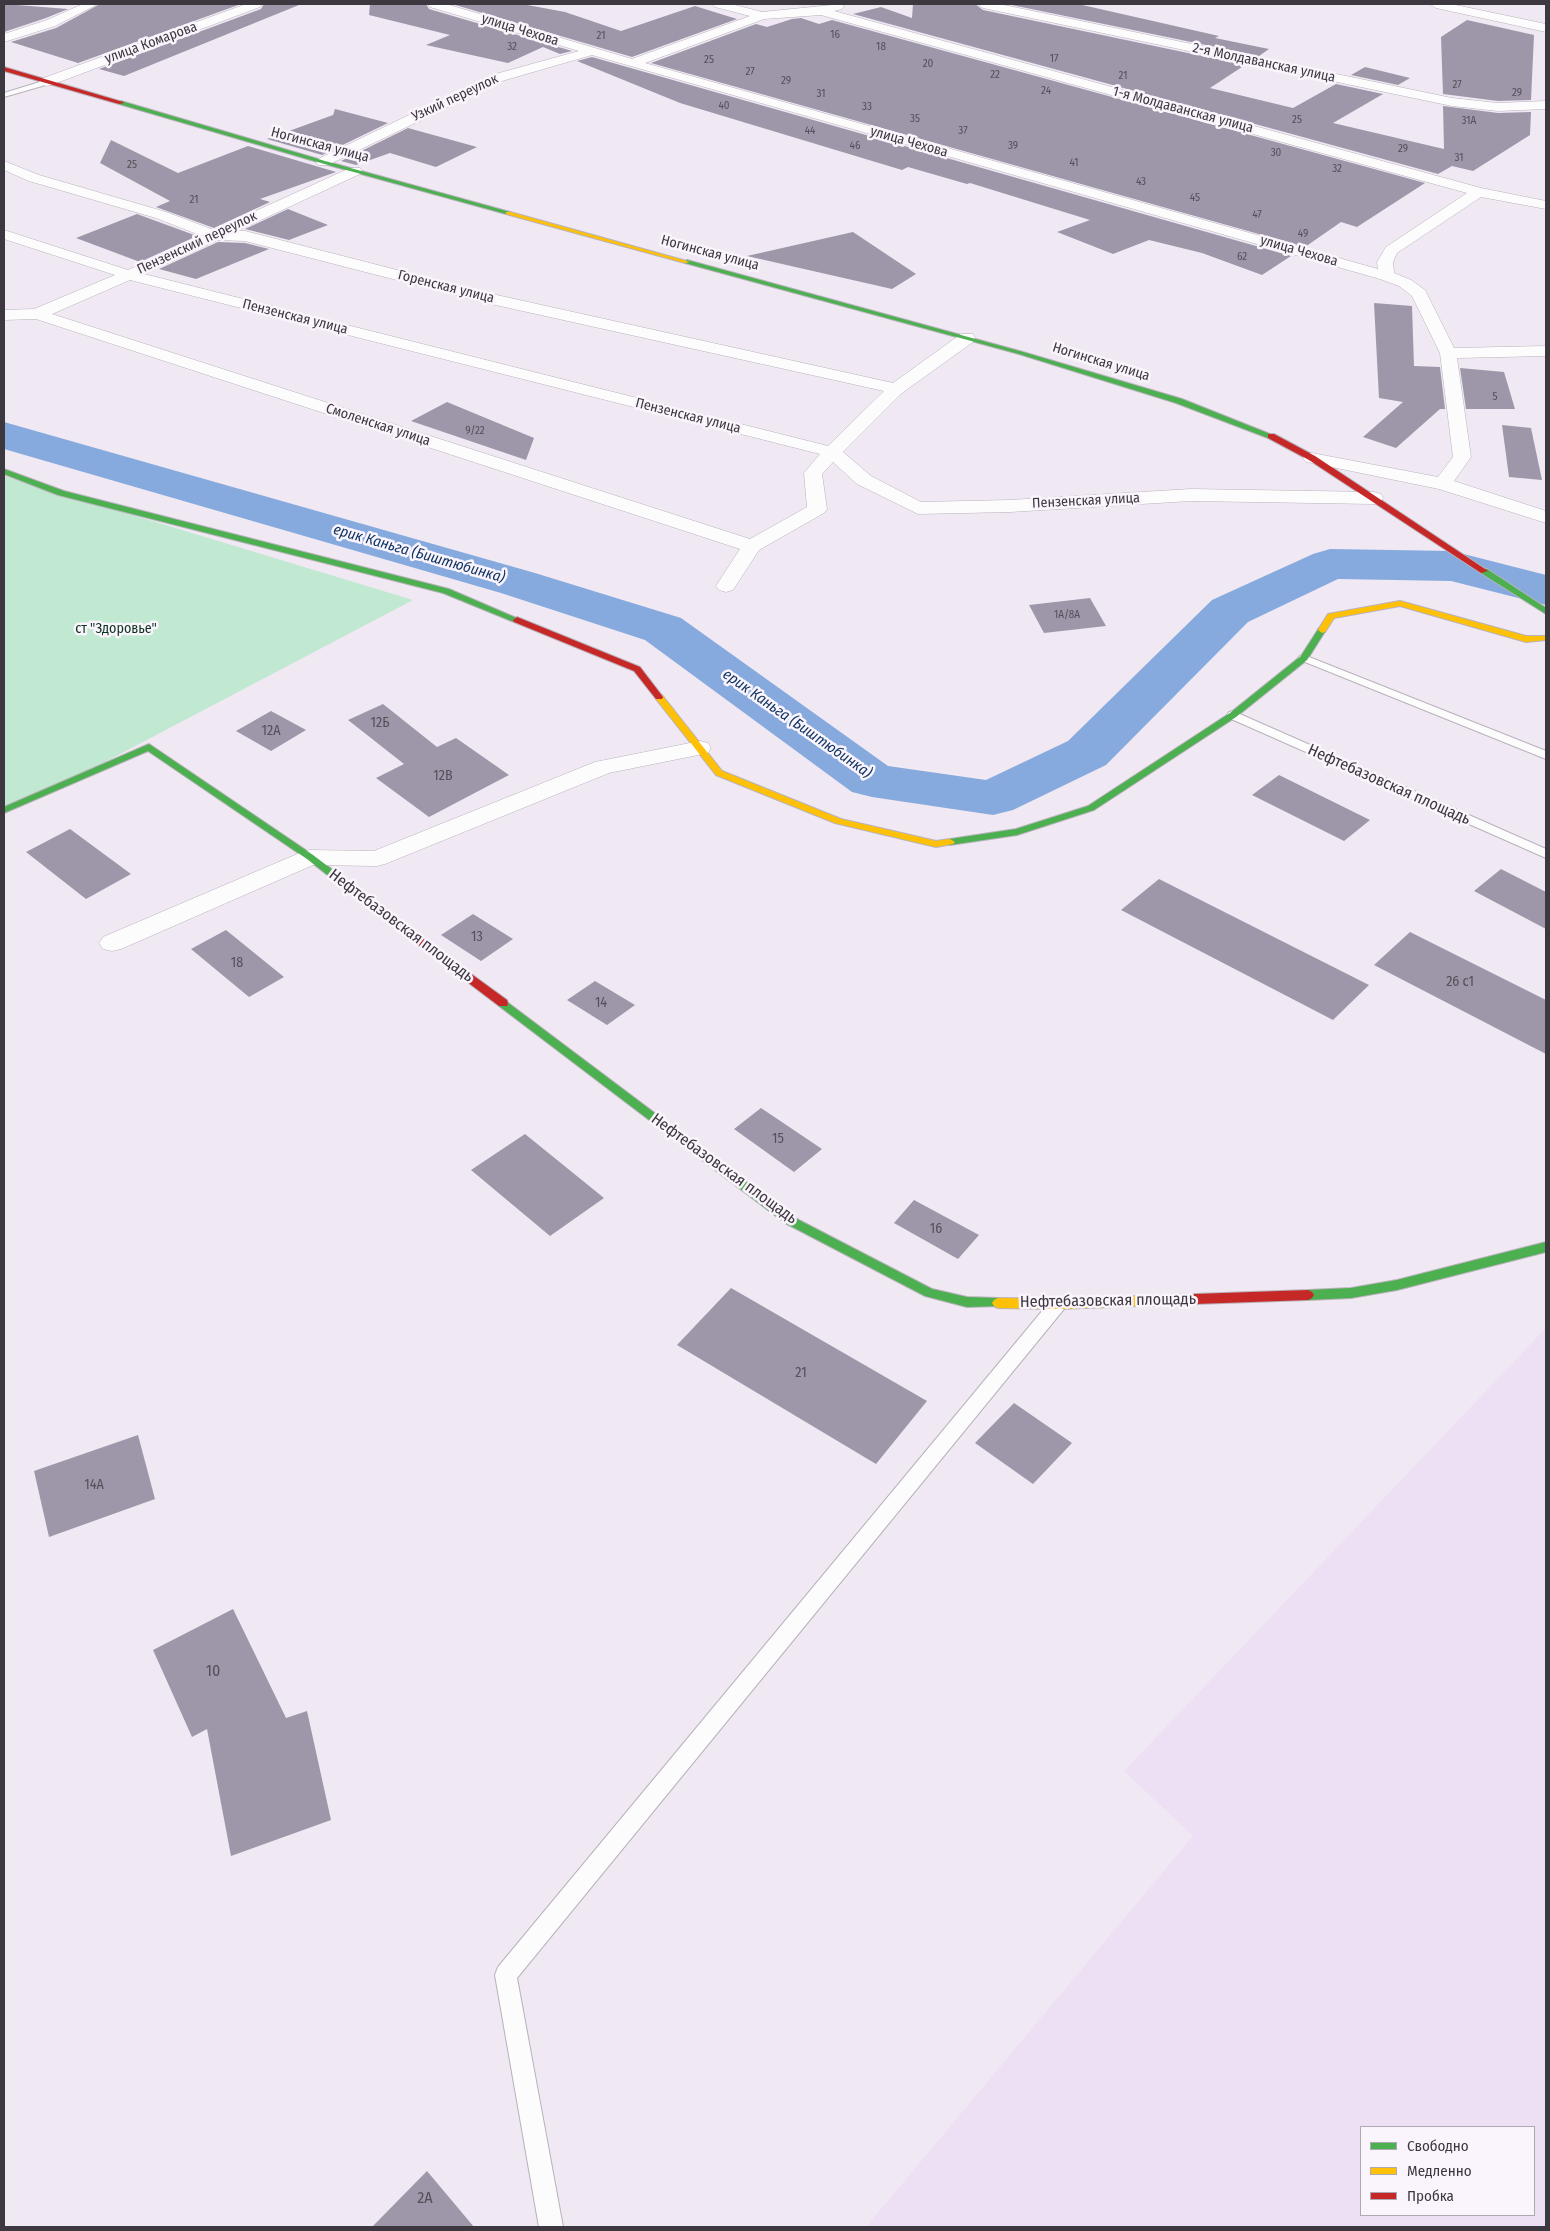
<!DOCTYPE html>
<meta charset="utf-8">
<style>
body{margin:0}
#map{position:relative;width:1550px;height:2231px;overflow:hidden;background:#f0e8f3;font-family:"Fira Sans Condensed",sans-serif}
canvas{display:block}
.frame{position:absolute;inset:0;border:5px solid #3d3740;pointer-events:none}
.legend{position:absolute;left:1360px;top:2126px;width:175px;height:90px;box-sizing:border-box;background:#faf4fd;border:1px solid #aea8b1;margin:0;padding:6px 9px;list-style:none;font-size:15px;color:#3d3740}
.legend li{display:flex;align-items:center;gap:10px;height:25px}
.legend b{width:25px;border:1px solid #aea8b1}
</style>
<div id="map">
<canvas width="1550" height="2231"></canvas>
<div class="frame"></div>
<ul class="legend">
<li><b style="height:6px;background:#4caf50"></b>Свободно</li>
<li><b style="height:6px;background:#ffc107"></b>Медленно</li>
<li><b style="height:6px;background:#c62828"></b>Пробка</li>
</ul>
</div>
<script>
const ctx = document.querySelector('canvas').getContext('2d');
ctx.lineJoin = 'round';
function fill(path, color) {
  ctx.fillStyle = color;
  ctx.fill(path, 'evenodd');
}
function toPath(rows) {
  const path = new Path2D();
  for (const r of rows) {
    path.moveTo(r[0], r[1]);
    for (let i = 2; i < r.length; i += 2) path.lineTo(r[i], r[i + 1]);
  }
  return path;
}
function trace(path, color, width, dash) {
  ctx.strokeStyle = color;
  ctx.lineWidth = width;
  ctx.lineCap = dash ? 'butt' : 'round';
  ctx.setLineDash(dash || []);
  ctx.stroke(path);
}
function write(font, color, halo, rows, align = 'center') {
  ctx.font = font + ' "Fira Sans Condensed",sans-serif';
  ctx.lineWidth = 5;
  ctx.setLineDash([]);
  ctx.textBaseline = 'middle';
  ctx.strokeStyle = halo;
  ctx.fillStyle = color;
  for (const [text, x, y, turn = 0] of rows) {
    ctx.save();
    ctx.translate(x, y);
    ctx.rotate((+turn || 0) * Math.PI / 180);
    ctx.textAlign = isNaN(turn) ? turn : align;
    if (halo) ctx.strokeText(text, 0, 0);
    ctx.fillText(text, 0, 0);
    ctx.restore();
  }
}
fill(toPath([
 [1546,1328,1546,2227,866,2227,1193,1836,1124,1771],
 [1361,2127,1534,2127,1534,2215,1361,2215]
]), '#ede0f4');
fill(toPath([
 [4,476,413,600,23,805,4,806]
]), '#c1e8d1');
fill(toPath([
 [4,422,535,573,681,618,888,766,986,780,1068,741,1212,600,1313,554,1330,549,1452,551,1546,575,1546,605,1451,581,1338,579,1248,622,1106,765,1013,810,993,815,872,797,852,792,645,640,501,593,4,449,4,422]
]), '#86aade');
fill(toPath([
 [4,4,68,9,46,18,4,32],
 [100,4,241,4,78,63,11,42,56,28],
 [264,4,299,5,124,76,99,69,261,9],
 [370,4,426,4,429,9,572,51,560,54,543,47,508,63,426,45,450,35,369,15],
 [452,4,522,4,565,12,621,31,695,6,737,19,632,57],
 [913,4,975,4,983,10,1245,65,1210,88,1293,108,1336,84,1383,94,1333,123,1444,149,1443,106,1498,113,1531,112,1530,135,1473,171,1452,166,1438,174,853,14,881,7,912,18],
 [1007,4,1078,4,1219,36,1215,38,1269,49,1259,56],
 [801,18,819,24,832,20,1425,183,1357,227,1341,222,1305,247,651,63,756,24,767,27,792,19],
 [1467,20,1534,35,1531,100,1498,101,1443,94,1441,37],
 [592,57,1291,256,1262,275,1202,253,1149,240,1113,254,1057,232,1090,220,970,183,967,184,908,167,902,170,680,103,577,61],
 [1365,67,1410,78,1398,85,1351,75],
 [335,109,388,123,322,155,267,139,333,115],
 [408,128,477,147,436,167,390,153,356,165,341,161],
 [111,140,178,173,248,146,336,172,260,199,270,202,214,228,156,207,170,201,100,163],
 [288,209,328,225,289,240,245,229],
 [137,214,197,236,140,262,76,238],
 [853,232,916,274,892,289,747,256],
 [218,242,245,243,269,249,196,279,159,269],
 [1374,303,1412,306,1414,366,1440,367,1445,409,1440,409,1396,448,1363,437,1403,402,1379,398],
 [1460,368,1504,372,1515,409,1466,409],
 [447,402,534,438,526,460,411,421],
 [1502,425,1531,428,1542,480,1509,477],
 [1090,598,1106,626,1044,633,1029,605],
 [383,704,437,747,456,738,509,775,429,817,376,778,404,764,348,720],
 [271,711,306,730,271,751,236,731],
 [1279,775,1370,820,1344,841,1252,795],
 [70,829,131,874,86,899,26,852],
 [1501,869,1546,892,1546,929,1474,891],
 [1159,879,1369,985,1333,1020,1121,910],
 [473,914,513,939,481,961,441,935],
 [226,930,284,977,249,997,191,949],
 [1410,932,1546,1000,1546,1054,1374,965],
 [595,981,635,1005,607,1025,567,1000],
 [761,1108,822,1149,794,1172,734,1129],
 [525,1134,604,1198,550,1236,471,1170],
 [914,1200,979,1235,958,1259,894,1223],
 [731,1288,927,1401,876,1464,677,1345],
 [1014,1403,1072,1443,1033,1484,975,1443],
 [138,1435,155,1499,49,1537,34,1471],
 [233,1609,286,1718,307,1711,331,1820,231,1856,207,1729,192,1737,153,1650],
 [427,2171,474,2227,372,2227]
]), '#9e97aa');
const lane = toPath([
 [46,80,50,82,49,84,4,97,4,93,46,80],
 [1304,655,1546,751,1546,759,1300,660,1298,658,1300,656,1304,655],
 [1233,711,1546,849,1546,858,1229,718,1227,715,1229,712,1233,711],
 [1058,1298,1064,1299,1066,1304,1064,1309,517,1978,563,2227,539,2227,495,1975,498,1967,1052,1299,1058,1298]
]);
const street = toPath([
 [83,4,98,4,55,26,4,42,4,34,47,20,83,4],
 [246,4,262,4,260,7,51,85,46,86,39,82,41,79,246,4],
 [428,4,446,4,632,59,750,16,715,7,713,4,731,4,762,12,842,4,844,6,842,9,834,11,1481,188,1546,201,1546,209,1481,197,1397,253,1393,262,1394,273,1411,280,1425,290,1454,348,1546,346,1546,356,1457,358,1471,457,1454,481,1546,511,1546,523,1439,489,1312,463,1306,462,1303,458,1306,454,1312,453,1438,477,1453,457,1440,353,1412,296,1399,286,1380,279,592,55,502,81,328,165,318,165,316,162,318,159,492,75,579,51,430,7,428,4],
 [821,15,1467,193,1386,247,1377,262,1378,269,645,63,764,19,821,15],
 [977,4,999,4,1452,98,1498,103,1546,101,1546,109,1498,111,1452,106,983,8,977,4],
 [1430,4,1451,4,1546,24,1546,32,1436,8,1430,4],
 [4,161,39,175,166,212,214,230,350,168,360,168,362,171,360,174,237,231,245,231,483,292,893,383,961,334,973,334,975,338,973,342,902,393,843,452,871,476,921,502,1010,500,1191,489,1374,492,1381,494,1383,498,1381,502,1374,504,1191,501,1010,512,918,514,857,484,833,462,822,474,827,509,824,513,759,550,733,590,726,592,719,590,716,586,740,549,36,319,4,320,4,310,34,309,115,275,4,239,4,230,128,270,202,236,156,218,29,181,4,170,4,161],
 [218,240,245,241,482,302,884,391,828,446,144,274,218,240],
 [130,280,820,454,804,473,807,507,750,539,52,314,130,280],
 [700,741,708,743,711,748,708,753,609,773,385,864,377,866,313,865,121,949,112,951,103,949,99,943,103,937,302,852,310,850,374,851,595,762,700,741]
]);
const fast = toPath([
 [121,101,325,161,510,212,511,213,506,214,321,163,119,104,121,101],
 [687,260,1023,352,1182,399,1275,436,1268,438,1176,403,1019,354,685,263,684,262,687,260],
 [4,469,64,491,449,589,521,620,520,622,514,622,443,593,58,495,4,474,4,469],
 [1481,569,1487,569,1546,608,1546,614,1481,573,1481,569],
 [1322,627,1326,630,1307,660,1236,717,1094,810,1017,835,950,845,945,842,950,839,1016,829,1088,806,1230,713,1301,656,1319,628,1322,627],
 [149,744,313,855,379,905,380,907,379,909,371,909,307,859,148,751,4,813,4,807,149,744],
 [503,999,793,1217,932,1289,967,1297,998,1298,1002,1300,1004,1303,1002,1306,967,1307,925,1296,785,1223,499,1006,498,1003,499,1000,503,999],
 [1546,1242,1546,1252,1397,1290,1351,1298,1308,1300,1304,1298,1302,1295,1304,1292,1308,1290,1351,1288,1397,1280,1546,1242]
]);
const slow = toPath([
 [506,212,510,212,690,262,685,263,506,214,506,212],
 [1400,601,1526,636,1546,636,1546,640,1526,642,1400,606,1334,618,1325,632,1322,633,1318,630,1328,614,1400,601],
 [659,694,662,695,722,771,841,819,936,841,950,839,955,842,953,844,936,847,835,823,716,775,656,699,655,697,659,694],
 [1167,1295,1171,1297,1173,1300,1171,1303,1167,1305,1058,1309,998,1308,994,1306,992,1303,994,1300,998,1298,1058,1299,1167,1295]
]);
const jam = toPath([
 [4,67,123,102,124,103,119,104,4,71,4,67],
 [1268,434,1274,434,1315,456,1488,571,1481,573,1309,460,1268,438,1268,434],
 [517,617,640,667,663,697,662,699,656,699,634,671,514,622,513,620,517,617],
 [375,904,507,1000,508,1003,507,1006,499,1006,371,909,370,907,371,905,375,904],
 [1308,1290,1312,1292,1314,1295,1312,1298,1308,1300,1167,1305,1163,1303,1161,1300,1163,1297,1167,1295,1308,1290]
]);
trace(lane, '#b8b2bb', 2);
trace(street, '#b8b2bb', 1);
trace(fast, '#b8b2bb', 2);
trace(slow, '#b8b2bb', 2);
trace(jam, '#b8b2bb', 2);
fill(lane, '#fdfcfd');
fill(street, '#fdfcfd');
fill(fast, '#4caf50');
fill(slow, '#ffc107');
fill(jam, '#c62828');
write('11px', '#554f5a', null, [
 ["16",835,35],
 ["21",601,36],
 ["32",512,47],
 ["18",881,47],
 ["17",1054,59],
 ["25",709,60],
 ["20",928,64],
 ["27",750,72],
 ["22",995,75],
 ["21",1123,76],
 ["29",786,81],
 ["27",1457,85],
 ["24",1046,91],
 ["29",1517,93],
 ["31",821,94],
 ["40",724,106],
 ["33",867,107],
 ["35",915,119],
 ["25",1297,120],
 ["31А",1469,121],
 ["44",810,131],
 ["37",963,131],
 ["46",855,146],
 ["39",1013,146],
 ["29",1403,149],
 ["30",1276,153],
 ["31",1459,158],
 ["41",1074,163],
 ["25",132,165],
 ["32",1337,169],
 ["43",1141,182],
 ["45",1195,198],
 ["21",194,200],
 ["47",1257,215],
 ["49",1303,234],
 ["62",1242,257],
 ["5",1495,397],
 ["9/22",475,431],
 ["1А/8А",1067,615]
]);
write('14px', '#3d3740', '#faf4fd', [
 ["улица Чехова",520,30,17],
 ["улица Комарова",151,43,-20],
 ["2-я Молдаванская улица",1264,63,12],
 ["Узкий переулок",455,98,-25],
 ["1-я Молдаванская улица",1183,110,15],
 ["улица Чехова",909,142,16],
 ["Ногинская улица",320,145,15],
 ["Пензенский переулок",197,243,-25],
 ["улица Чехова",1299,251,16],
 ["Ногинская улица",710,253,15],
 ["Горенская улица",446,287,14],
 ["Пензенская улица",295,317,14],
 ["Ногинская улица",1101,362,17],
 ["Пензенская улица",688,416,14],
 ["Смоленская улица",378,425,18],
 ["Пензенская улица",1086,501,-3]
]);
write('14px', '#0c331d', '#faf4fd', [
 ["ст \"Здоровье\"",116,629]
]);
write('14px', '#554f5a', null, [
 ["12Б",380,723],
 ["12А",271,731],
 ["12В",443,776],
 ["13",477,937],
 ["18",237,963],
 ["26 с1",1460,982],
 ["14",601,1003],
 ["15",778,1139],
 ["16",936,1229],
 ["21",801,1373],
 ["14А",94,1485]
]);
write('italic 15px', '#113663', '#faf4fd', [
 ["ерик Каньга (Биштюбинка)",419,554,16],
 ["ерик Каньга (Биштюбинка)",797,724,35]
]);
write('16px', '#3d3740', '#faf4fd', [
 ["Нефтебазовская площадь",1389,785,24],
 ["Нефтебазовская площадь",401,926,37],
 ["Нефтебазовская площадь",724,1169,36],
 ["Нефтебазовская площадь",1108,1301,-1]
]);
write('16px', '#554f5a', null, [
 ["10",213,1672],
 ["2А",425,2199]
]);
</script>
